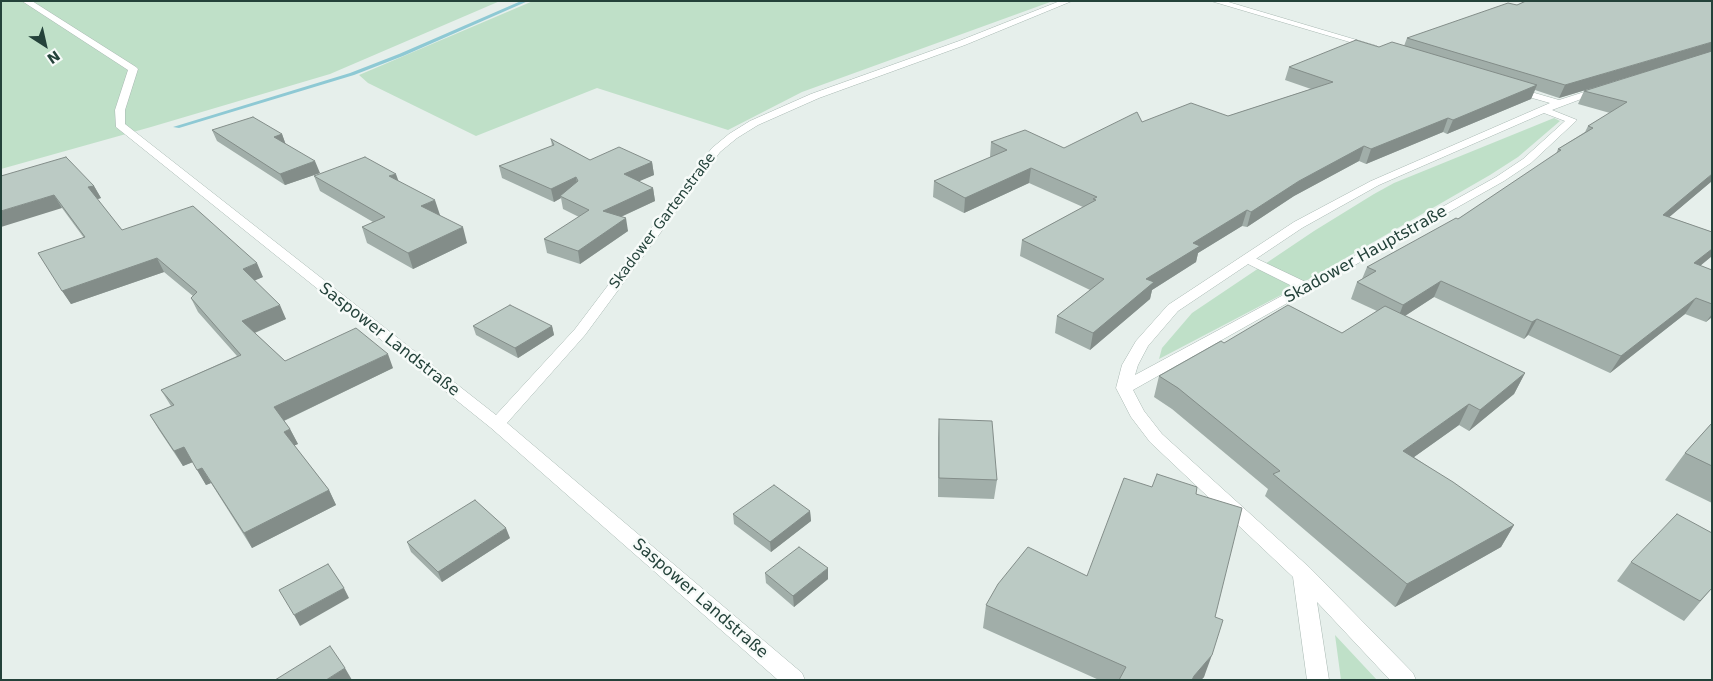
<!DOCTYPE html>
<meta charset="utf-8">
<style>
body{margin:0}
#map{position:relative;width:1713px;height:681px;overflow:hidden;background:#e6efeb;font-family:"DejaVu Sans",sans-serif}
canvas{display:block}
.frame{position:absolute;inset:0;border:2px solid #24423a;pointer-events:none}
.north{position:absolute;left:20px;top:20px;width:50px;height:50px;-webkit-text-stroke:4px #f7fbf9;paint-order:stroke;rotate:145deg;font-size:14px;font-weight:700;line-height:20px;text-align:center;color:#24423a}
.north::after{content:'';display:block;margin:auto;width:18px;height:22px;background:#24423a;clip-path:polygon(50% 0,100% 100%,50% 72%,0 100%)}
</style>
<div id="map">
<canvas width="1713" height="681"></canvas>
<div class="frame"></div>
<div class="north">N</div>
</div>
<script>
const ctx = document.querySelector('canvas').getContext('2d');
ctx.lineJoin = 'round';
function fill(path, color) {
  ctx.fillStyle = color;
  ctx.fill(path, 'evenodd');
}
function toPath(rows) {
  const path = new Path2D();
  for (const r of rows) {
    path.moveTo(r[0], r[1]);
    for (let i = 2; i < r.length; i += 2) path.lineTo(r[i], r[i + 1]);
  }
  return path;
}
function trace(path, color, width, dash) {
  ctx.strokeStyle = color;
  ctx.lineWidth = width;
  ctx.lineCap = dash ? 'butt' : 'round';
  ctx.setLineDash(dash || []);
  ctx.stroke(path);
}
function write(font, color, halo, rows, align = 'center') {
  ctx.font = font + ' "DejaVu Sans",sans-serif';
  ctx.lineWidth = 5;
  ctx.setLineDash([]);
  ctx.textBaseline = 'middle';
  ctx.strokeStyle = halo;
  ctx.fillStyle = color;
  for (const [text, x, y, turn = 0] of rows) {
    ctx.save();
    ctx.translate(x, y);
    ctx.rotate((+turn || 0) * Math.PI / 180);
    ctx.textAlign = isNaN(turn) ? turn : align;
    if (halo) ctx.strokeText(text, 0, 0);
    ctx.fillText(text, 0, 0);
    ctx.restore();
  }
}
fill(toPath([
 [1,1,500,1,330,74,151,127,1,169],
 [533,1,1053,1,802,92,728,130,597,88,476,136,368,83,359,75],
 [1554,118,1560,121,1518,157,1490,175,1283,294,1159,359,1162,348,1192,313,1314,231,1374,194,1394,183],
 [1335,635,1377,680,1341,680]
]), '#bfe0c8');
fill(toPath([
 [521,1,528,1,403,56,354,75,179,128,173,127,350,73,399,54,521,1]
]), '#8ec9d4');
const lane = toPath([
 [1249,255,1312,285,1314,288,1307,292,1302,291,1244,262,1242,259,1244,256,1249,255]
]);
const street = toPath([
 [22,1,32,1,136,67,138,69,125,110,125,124,496,415,575,329,712,148,729,134,750,121,811,94,959,41,1060,1,1072,1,965,45,819,98,758,125,737,138,720,152,585,335,507,423,802,673,805,680,778,680,491,428,116,127,115,110,128,70,22,1],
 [1211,1,1225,1,1377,46,1376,48,1370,48,1211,1],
 [1514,87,1559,100,1600,87,1605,90,1552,110,1577,120,1531,163,1504,181,1133,390,1144,411,1162,434,1310,568,1413,673,1416,680,1390,680,1317,602,1329,680,1307,680,1293,577,1150,442,1131,417,1116,388,1122,365,1136,341,1168,305,1294,222,1371,181,1550,103,1511,92,1511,88,1514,87],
 [1544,113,1565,121,1523,159,1496,177,1302,285,1135,375,1138,365,1148,346,1178,311,1302,228,1379,185,1544,113]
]);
trace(lane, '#a8b8b2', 1);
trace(street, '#a8b8b2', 1);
fill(lane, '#fff');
fill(street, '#fff');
fill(toPath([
 [1526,1,1712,181,1669,217,1712,232,1712,256,1700,266,1712,270,1712,317,1706,322,1685,314,1610,373,1528,335,1524,339,1434,297,1405,316,1525,373,1514,394,1469,431,1459,425,1414,457,1514,525,1501,547,1395,607,1265,496,1268,489,1172,409,1154,397,1159,376,1224,343,1342,333,1377,311,1351,299,1357,282,1362,279,1367,267,1458,219,1556,154,1558,149,1585,132,1588,126,1610,113,1578,104,1584,91,1592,88,1559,98,1535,90,1531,99,1447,134,1443,132,1366,164,1359,161,1294,196,1247,227,1242,226,1198,253,1196,262,1152,290,1150,299,1090,350,1055,333,1057,316,1090,290,1020,256,1022,240,1083,207,1029,183,964,213,933,197,934,181,991,157,990,157,991,142,1064,148,1228,116,1311,89,1285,80,1289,67,1379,47,1404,46,1407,38,1517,5],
 [212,130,282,134,285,143,320,173,285,185,217,141],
 [551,139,590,160,652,162,654,175,638,181,653,188,655,201,621,217,628,231,580,264,547,253,544,239,579,217,563,209,561,198,554,202,502,178,499,166,552,146],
 [1,176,94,186,101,198,97,199,122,230,263,277,254,280,286,319,255,333,285,361,393,368,284,421,290,429,298,444,294,445,329,490,336,505,252,548,211,483,206,485,193,462,183,466,159,430,150,415,171,406,161,390,237,356,198,312,191,298,193,296,164,272,71,304,38,253,84,238,62,208],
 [314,176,399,181,440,215,467,243,413,269,367,243,362,227,373,222,320,191],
 [473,326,552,326,554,335,518,358,476,335],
 [939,419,997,480,994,499,938,497,938,438],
 [1712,423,1712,503,1665,480,1685,453],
 [1152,487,1196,494,1215,617,1204,677,1201,680,1099,680,983,628,986,605,1087,576],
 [810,511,811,521,771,552,734,524,733,514],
 [510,538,442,582,411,552,407,542],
 [1631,562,1712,588,1684,621,1617,581],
 [765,573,828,579,794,607,766,583]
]), '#a1aea9');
fill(toPath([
 [1712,42,1712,52,1559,98,1565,85],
 [1537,85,1531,99,1447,134,1453,120],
 [1448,118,1443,132,1366,164,1371,149],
 [282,134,286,145,274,137],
 [1364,146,1359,161,1294,196,1247,227,1251,212,1299,181],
 [315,161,320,173,285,185,280,174],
 [652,162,654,175,626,187,624,174],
 [1031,168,1029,183,964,213,965,198],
 [396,174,401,188,389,176],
 [1712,174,1712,181,1654,230,1663,215],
 [576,177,578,190,560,196,561,198,554,202,551,189],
 [94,186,101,198,95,200,88,187],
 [653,188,655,201,605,224,603,211],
 [54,195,62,208,1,227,1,211],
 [435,200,440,215,426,222,421,206],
 [1247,210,1242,226,1198,253,1196,262,1152,290,1150,299,1090,350,1093,333,1146,279,1193,243],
 [626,218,628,231,580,264,578,251],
 [463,227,467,243,413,269,408,253],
 [1712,249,1712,256,1684,279,1694,263],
 [157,258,164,272,71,304,62,291],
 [257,263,263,277,249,283,243,269],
 [1441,281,1434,297,1397,321,1403,305],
 [1696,298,1685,314,1610,373,1621,356],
 [280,305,286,319,249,335,242,321],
 [1712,314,1712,317,1706,322],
 [1537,319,1528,335,1524,339,1532,322],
 [552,326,554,335,518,358,515,348],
 [388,354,393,368,281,422,274,407],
 [1525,373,1514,394,1469,431,1480,410],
 [1469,404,1459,425,1393,472,1403,451],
 [290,429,298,444,291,447,284,432],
 [184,447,193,462,183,466,174,451],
 [202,468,211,483,206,485,197,470],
 [329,490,336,505,252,548,244,533],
 [810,511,811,521,771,552,770,542],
 [1514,525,1501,547,1395,607,1407,584],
 [506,528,510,538,442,582,438,572],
 [828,568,828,579,794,607,793,596],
 [344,588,349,598,300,626,294,615],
 [1212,655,1204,677,1201,680,1192,680,1194,676],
 [345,668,352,680,326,680]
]), '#838d89');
const building = toPath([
 [1526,1,1712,1,1712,42,1565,85,1407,38,1508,3,1517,5,1526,1],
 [1356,40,1379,47,1392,42,1537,85,1453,120,1448,118,1371,149,1364,146,1299,181,1251,212,1247,210,1193,243,1200,246,1146,279,1154,282,1093,333,1057,316,1104,279,1022,240,1096,200,1093,199,1097,197,1031,168,965,198,934,181,1007,150,991,142,1025,130,1064,148,1137,112,1142,122,1191,103,1228,116,1333,82,1289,67,1356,40],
 [1712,51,1712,174,1663,215,1712,232,1712,249,1694,263,1712,270,1712,304,1696,298,1621,356,1537,319,1532,322,1441,281,1403,305,1357,282,1376,271,1367,267,1456,218,1458,219,1561,150,1558,149,1593,128,1588,126,1627,102,1584,91,1712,51],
 [253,117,282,134,274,137,315,161,280,174,212,130,253,117],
 [551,139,590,160,619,147,652,162,624,174,653,188,603,211,626,218,578,251,544,239,589,210,560,196,578,181,576,177,551,189,499,166,554,145,551,139],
 [66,157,94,186,88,187,122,230,193,206,257,263,243,269,280,305,242,321,285,361,356,328,388,354,274,407,290,429,284,432,329,490,244,533,202,468,197,470,184,447,174,451,150,415,174,405,161,390,241,355,191,298,197,292,157,258,62,291,38,253,85,237,54,195,1,211,1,176,66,157],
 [365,157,396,174,389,176,435,200,421,206,463,227,408,253,362,227,385,217,314,176,365,157],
 [510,305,552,326,515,348,473,326,510,305],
 [1288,305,1342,333,1385,306,1525,373,1480,410,1469,404,1403,451,1453,482,1514,525,1407,584,1273,474,1280,471,1178,388,1159,376,1221,341,1224,343,1288,305],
 [939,419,992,421,997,480,939,478,939,419],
 [1712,423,1712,466,1685,453,1712,423],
 [1157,474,1197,487,1196,494,1242,508,1215,617,1223,620,1212,655,1194,676,1192,680,1119,680,1126,667,986,605,998,584,1028,547,1087,576,1124,478,1152,487,1157,474],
 [774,485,810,511,770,542,733,514,774,485],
 [475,500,506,528,438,572,407,542,475,500],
 [1677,514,1712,533,1712,588,1700,601,1631,562,1677,514],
 [799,547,828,568,793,596,765,573,799,547],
 [328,564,344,588,294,615,279,590,328,564],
 [330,646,345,668,326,680,275,680,330,646]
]);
fill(building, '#bbcac4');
trace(building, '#838d89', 1);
write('14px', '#24423a', '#f7fbf9', [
 ["Skadower Gartenstraße",663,221,-53]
]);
write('16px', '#24423a', '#f7fbf9', [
 ["Skadower Hauptstraße",1366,255,-29],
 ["Saspower Landstraße",389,340,38],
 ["Saspower Landstraße",700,599,41]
]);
</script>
